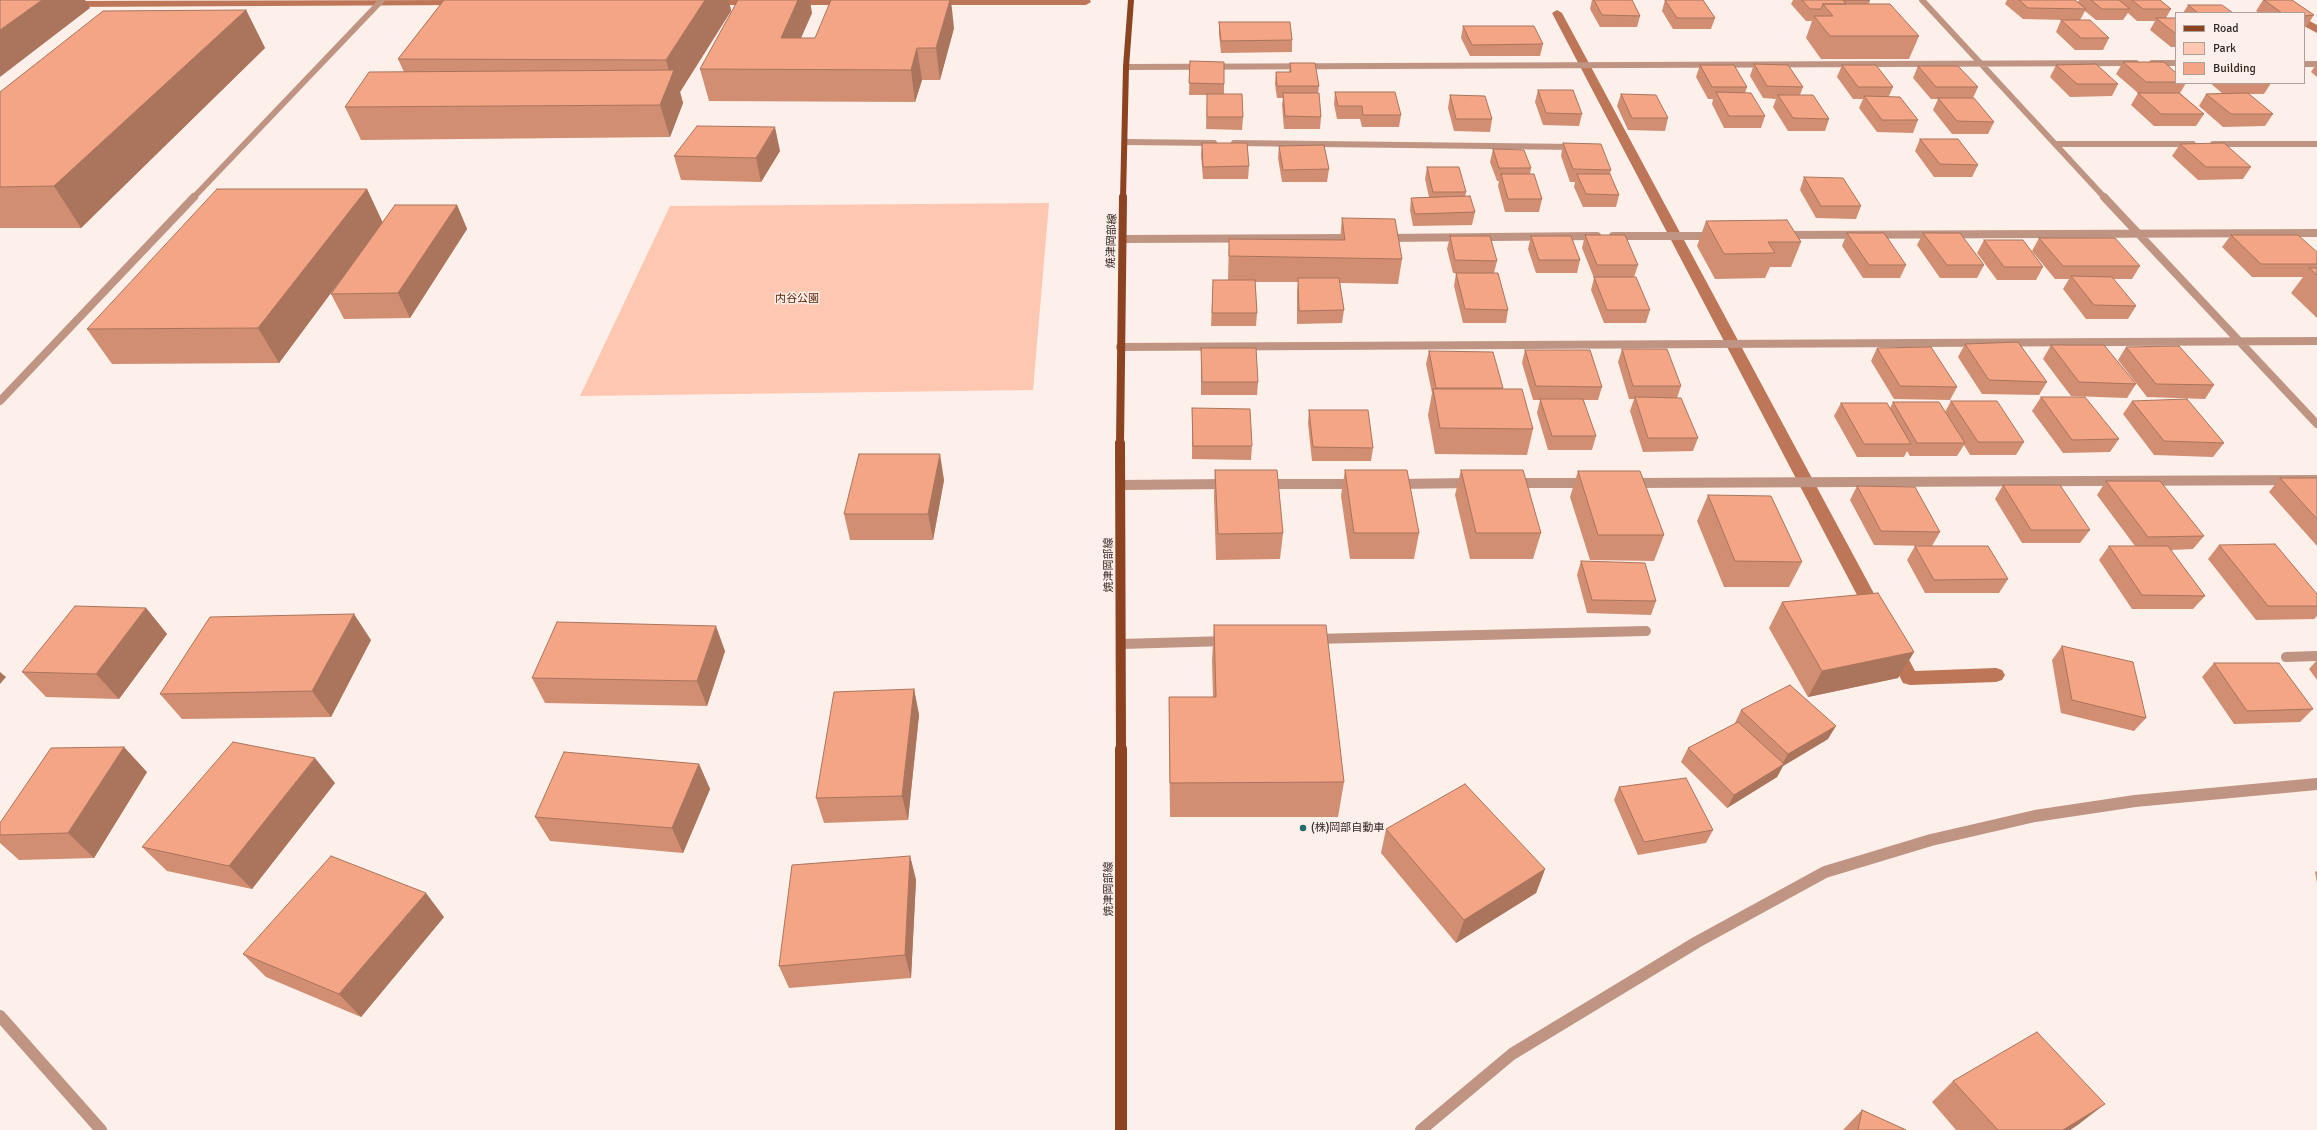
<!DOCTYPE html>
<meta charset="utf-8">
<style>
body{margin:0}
#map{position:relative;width:2317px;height:1130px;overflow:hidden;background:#fdefe9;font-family:Signika,sans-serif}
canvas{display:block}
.legend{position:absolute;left:2175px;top:12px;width:130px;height:72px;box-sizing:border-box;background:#fdefe9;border:1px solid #ac9e99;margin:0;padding:5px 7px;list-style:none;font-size:12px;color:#322520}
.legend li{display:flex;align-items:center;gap:8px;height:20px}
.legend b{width:20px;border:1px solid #ac9e99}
</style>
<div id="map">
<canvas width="2317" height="1130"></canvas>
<ul class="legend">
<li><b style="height:5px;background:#8c4322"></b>Road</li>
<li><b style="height:11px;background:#fec7b1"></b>Park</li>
<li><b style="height:11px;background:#f3a585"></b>Building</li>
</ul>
</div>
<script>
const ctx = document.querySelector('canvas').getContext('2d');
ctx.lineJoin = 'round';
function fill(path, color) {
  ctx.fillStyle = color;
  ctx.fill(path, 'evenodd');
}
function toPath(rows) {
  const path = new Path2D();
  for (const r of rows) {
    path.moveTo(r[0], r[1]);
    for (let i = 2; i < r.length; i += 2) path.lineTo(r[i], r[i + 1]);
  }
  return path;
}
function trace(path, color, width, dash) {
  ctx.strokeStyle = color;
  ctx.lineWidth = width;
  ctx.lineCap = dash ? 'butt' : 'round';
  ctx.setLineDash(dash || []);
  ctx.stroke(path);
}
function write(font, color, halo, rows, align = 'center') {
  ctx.font = font + ' Signika,"Noto Sans JP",sans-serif';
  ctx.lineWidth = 3;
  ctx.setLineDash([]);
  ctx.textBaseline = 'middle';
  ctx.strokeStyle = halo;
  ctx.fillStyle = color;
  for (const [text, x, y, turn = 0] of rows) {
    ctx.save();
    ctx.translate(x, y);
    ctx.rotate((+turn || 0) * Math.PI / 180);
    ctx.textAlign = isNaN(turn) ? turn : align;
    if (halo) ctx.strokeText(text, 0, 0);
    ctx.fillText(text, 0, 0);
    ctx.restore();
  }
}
fill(toPath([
 [1049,203,1033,390,580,396,670,206]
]), '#fec7b1');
fill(toPath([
 [470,0,470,4,466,5,64,7,59,4,64,1,470,0],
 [702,0,764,0,765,2,760,5,706,5,702,4,702,0],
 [784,0,858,0,859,2,854,5,788,5,784,4,784,0],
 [924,0,1090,0,1091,2,1086,5,928,5,924,4,924,0],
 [1557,10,1562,13,1885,614,1882,619,1876,621,1870,619,1867,614,1552,13,1557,10],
 [2304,18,2317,25,2317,33,2304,26,2304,18],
 [1894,641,1900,643,1915,671,1996,668,2002,670,2005,675,2002,680,1996,682,1910,685,1903,683,1885,648,1888,643,1894,641]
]), '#bd7657');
trace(toPath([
 [1922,0,2105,198],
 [2152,63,2176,63],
 [2304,64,2317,64],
 [1126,67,2136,63],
 [1126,142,1214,143],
 [1234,143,1576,147],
 [2056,144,2193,144],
 [2213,144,2317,144],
 [193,198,382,0]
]), '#bf9482', 6);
trace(toPath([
 [2104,197,2317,424],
 [1783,235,2317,233],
 [1613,236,1713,236],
 [1385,238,1597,236],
 [1124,239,1353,238],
 [1120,347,2317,341],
 [0,401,194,197]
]), '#bf9482', 8);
trace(toPath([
 [1513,483,1587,483],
 [1631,483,2317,480],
 [1265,484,1355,484],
 [1397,484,1471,483],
 [1121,485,1227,484],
 [1314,639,1646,631],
 [1121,644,1227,641],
 [2286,657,2317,656]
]), '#bf9482', 10);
trace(toPath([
 [0,1016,101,1130],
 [1421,1130,1512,1054,1697,942,1825,872,1931,840,2035,816,2135,801,2317,784]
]), '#bf9482', 12);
trace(toPath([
 [1123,198,1126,67,1131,0]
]), '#8c4322', 6);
trace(toPath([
 [1120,444,1123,197]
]), '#8c4322', 8);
trace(toPath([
 [1120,443,1121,750]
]), '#8c4322', 10);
trace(toPath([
 [1121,749,1121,1130]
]), '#8c4322', 12);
fill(toPath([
 [444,0,729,0,731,11,680,92,683,103,670,137,361,140,345,107,404,72,398,59],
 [1592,0,1632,0,1640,16,1637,27,1600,27,1590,9],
 [1665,0,1703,0,1715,18,1711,29,1673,29,1662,11],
 [1793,0,1870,0,1869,4,1919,36,1909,59,1821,59,1806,38,1812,21,1806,21,1791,4],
 [2007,0,2075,0,2078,2,2079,0,2160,0,2171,9,2166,18,2176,18,2176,47,2171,47,2150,30,2155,21,2137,21,2128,13,2123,20,2096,20,2085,11,2080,20,2109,38,2103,50,2075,50,2056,32,2061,20,2066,20,2023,19,2005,4],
 [2263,0,2292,0,2314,15,2306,27,2304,27,2304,13,2260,13,2256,11],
 [2188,5,2233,13,2183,13],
 [246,10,265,48,81,228,0,228,0,92],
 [812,13,801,38,815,38,954,28,940,80,922,80,915,102,709,101,700,69],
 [1219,22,1292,40,1292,52,1221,53,1219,34],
 [1463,26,1543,44,1540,56,1470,56,1461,38],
 [1190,61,1224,84,1224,94,1243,117,1242,130,1206,129,1207,95,1189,95],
 [2123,62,2176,73,2176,83,2186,83,2180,93,2204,114,2196,126,2154,126,2131,105,2138,93,2116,74],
 [1290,63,1319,86,1318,93,1321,117,1320,129,1284,129,1282,105,1283,98,1277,98,1275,84,1276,72,1289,72],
 [2317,63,2317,77,2311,72],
 [1754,64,1803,87,1800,95,1829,119,1825,131,1788,131,1773,107,1776,99,1763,98,1750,76],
 [1700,65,1747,87,1745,93,1765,116,1761,128,1724,128,1712,104,1713,99,1708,99,1696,77],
 [1842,65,1893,87,1889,96,1918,120,1913,133,1877,132,1859,108,1863,99,1853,99,1837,77],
 [2056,65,2118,84,2112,96,2070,97,2050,77],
 [1918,66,1978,87,1973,98,1994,122,1988,134,1952,134,1933,110,1938,99,1931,99,1913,78],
 [2210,83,2271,83,2264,94,2249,94,2273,114,2265,126,2223,127,2199,106,2206,94,2222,93],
 [1538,90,1582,114,1579,126,1543,125,1535,102],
 [1335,92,1401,115,1399,127,1362,127,1360,119,1337,119,1334,104],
 [1621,94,1668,118,1665,131,1628,130,1617,106],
 [1450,95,1492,119,1490,132,1454,131,1448,108],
 [1920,139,1978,165,1972,177,1934,177,1915,151],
 [1202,143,1249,166,1248,179,1203,179,1201,155],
 [1563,143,1611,170,1610,174,1619,195,1616,207,1583,207,1574,187,1575,182,1570,182,1561,156],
 [2180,144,2251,167,2243,179,2198,180,2172,156],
 [1279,146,1329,169,1327,182,1282,182,1278,158],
 [1493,149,1531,168,1530,174,1542,199,1539,212,1505,212,1498,186,1499,181,1497,181,1490,162],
 [780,151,761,182,681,180,674,156],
 [1427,167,1466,192,1465,197,1475,212,1472,225,1413,226,1410,210,1411,198,1429,197,1425,179],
 [1804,177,1861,206,1856,219,1816,218,1800,190],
 [367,189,382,222,457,205,467,229,410,318,344,319,331,294,344,275,279,363,112,364,87,329],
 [1342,218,1402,259,1398,284,1340,283,1344,310,1342,323,1297,324,1297,291,1298,282,1255,282,1257,313,1256,326,1211,326,1213,280,1228,280,1229,239,1340,240],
 [1706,221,1801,242,1791,267,1770,267,1765,278,1715,279,1697,246],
 [1847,233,1906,265,1900,278,1863,278,1842,246],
 [1923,233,1984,265,1977,278,1940,278,1917,245],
 [1585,235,1638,265,1634,277,1650,310,1646,323,1604,323,1591,290,1594,278,1582,248],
 [2231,235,2317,252,2317,318,2291,293,2303,277,2252,277,2222,247],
 [1450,236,1497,261,1494,273,1508,310,1506,323,1463,323,1454,286,1456,273,1453,273,1447,249],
 [1531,236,1580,260,1577,273,1536,273,1528,249],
 [2039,238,2140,266,2132,279,2113,279,2136,306,2128,319,2086,319,2063,289,2069,279,2055,279,2032,251],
 [1984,240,2043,267,2036,280,1997,280,1977,253],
 [1965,344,2047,382,2039,395,1982,394,1958,357],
 [2051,345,2136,384,2127,398,2071,396,2043,359],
 [2126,347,2214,385,2205,399,2147,397,2118,360],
 [1201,348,1258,382,1257,395,1201,395],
 [1877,348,1957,387,1950,400,1894,399,1871,361],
 [1622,349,1681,386,1677,398,1698,438,1693,451,1643,452,1630,411,1634,399,1629,399,1618,362],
 [1525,350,1602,387,1598,400,1583,400,1596,436,1592,450,1548,450,1537,413,1540,400,1533,400,1522,363],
 [1429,351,1503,388,1503,389,1533,429,1527,455,1435,454,1428,415,1432,393,1426,364],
 [2041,397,2119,439,2110,452,2063,453,2032,411],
 [1951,401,2024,442,2016,455,1970,455,1964,445,1957,456,1910,456,1907,451,1904,457,1857,457,1834,416,1841,403,1890,408,1893,402,1945,412],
 [2132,401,2224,443,2213,457,2154,455,2123,414],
 [1192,408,1252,446,1251,460,1192,459],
 [1309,410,1373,448,1371,461,1312,461,1308,423],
 [1215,470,1283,533,1280,559,1216,560,1214,496],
 [1345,470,1419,533,1414,559,1350,559,1341,496],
 [1461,470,1541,533,1533,559,1470,559,1455,495],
 [1578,471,1664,535,1654,561,1590,560,1570,497],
 [2280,478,2317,478,2317,546,2269,492],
 [944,480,933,540,850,540,844,514],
 [2106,481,2204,536,2193,549,2171,550,2205,596,2193,609,2132,609,2099,560,2109,546,2135,546,2097,495],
 [2003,485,2090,530,2080,543,2022,543,1995,499],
 [1857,486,1940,532,1932,546,1874,545,1850,500],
 [1708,495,1802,562,1789,587,1724,587,1697,521],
 [2219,545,2317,594,2317,616,2314,619,2256,620,2208,559],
 [1915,546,2008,579,1999,593,1925,593,1907,560],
 [1581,561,1656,601,1651,615,1587,613,1577,575],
 [1782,602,1914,652,1898,678,1808,697,1769,628],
 [146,608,167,634,119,699,46,697,22,672],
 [1214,625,1344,782,1338,817,1170,817,1169,732,1169,697,1213,697,1212,661],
 [371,640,331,717,182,719,160,694],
 [2062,646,2146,718,2134,731,2061,713,2052,660],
 [725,651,707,706,545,703,532,678],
 [2317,660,2317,680,2309,669],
 [2214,663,2313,709,2300,722,2234,724,2202,677],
 [914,689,919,715,908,820,824,823,816,798],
 [1741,710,1828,739,1783,766,1777,777,1727,808,1681,762,1688,748,1735,724,1735,723],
 [699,764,710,789,683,853,550,841,535,817],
 [147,772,94,858,19,860,0,843,0,823],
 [335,783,252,889,167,871,142,847],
 [1619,787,1713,830,1706,843,1638,855,1614,800],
 [1386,829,1545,869,1536,893,1456,943,1381,853],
 [910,856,916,880,911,978,789,988,779,966],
 [2317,871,2317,883,2315,872],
 [444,917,361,1017,266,977,243,954],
 [1953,1081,2079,1124,2070,1130,1956,1130,1932,1102],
 [1862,1110,1906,1130,1843,1130]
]), '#d18e72');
fill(toPath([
 [42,0,85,0,90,8,0,77,0,30],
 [705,0,729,0,731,11,680,92,683,103,670,137,660,105,671,79,666,60],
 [798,0,810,0,812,13,787,69,781,38],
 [950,0,951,0,954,28,940,80,936,48],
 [246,10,265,48,81,228,54,186],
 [917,48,922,80,915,102,911,70],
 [775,127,780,151,761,182,756,158],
 [367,189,383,223,279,363,258,328],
 [457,205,467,229,410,318,398,293],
 [940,454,944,480,933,540,928,514],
 [146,608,167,634,119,699,96,674],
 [354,614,371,640,331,717,312,691],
 [716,626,725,651,707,706,697,681],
 [1914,652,1898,678,1808,697,1822,671],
 [0,672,6,677,0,684],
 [914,689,919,715,908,820,902,796],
 [1836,726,1828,739,1783,766,1777,777,1727,808,1734,795,1781,766,1788,754],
 [124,747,147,772,94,858,68,833],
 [315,758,335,783,252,889,229,866],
 [699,764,710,789,683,853,672,828],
 [910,856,916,880,911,978,905,955],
 [1545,869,1536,893,1456,943,1464,920],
 [426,893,444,917,361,1017,339,994],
 [2105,1104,2079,1124,2070,1130,2063,1130]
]), '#aa745d');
const building = toPath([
 [0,0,42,0,0,30,0,0],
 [444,0,705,0,666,60,398,59,444,0],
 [738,0,798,0,781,38,815,38,831,0,950,0,936,48,917,48,911,70,700,69,738,0],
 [1594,0,1632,0,1640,16,1602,15,1594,0],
 [1665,0,1703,0,1715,18,1677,18,1665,0],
 [1802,0,1870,0,1843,0,1846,4,1823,4,1821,9,1810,9,1802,0],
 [2019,0,2075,0,2086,9,2028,8,2019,0],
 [2091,0,2119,0,2130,9,2102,9,2091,0],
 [2132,0,2160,0,2171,9,2143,9,2132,0],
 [2264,0,2292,0,2314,15,2304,16,2304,13,2282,13,2264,0],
 [1823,4,1890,4,1919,36,1830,36,1814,16,1833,16,1823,4],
 [2188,5,2222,5,2233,13,2198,13,2188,5],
 [246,10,54,186,0,187,0,92,103,11,246,10],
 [2156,18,2176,18,2176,34,2156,18],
 [2061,20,2090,20,2109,38,2081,38,2061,20],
 [1219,22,1290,22,1292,40,1221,41,1219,22],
 [1463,26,1534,26,1543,44,1472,45,1463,26],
 [1190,61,1224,62,1224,84,1189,83,1190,61],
 [2123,62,2164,62,2176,73,2176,82,2146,82,2123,62],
 [1290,63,1315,63,1319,86,1277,86,1276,72,1291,72,1290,63],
 [1754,64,1788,65,1803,87,1767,86,1754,64],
 [2096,64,2118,84,2077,84,2056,65,2096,64],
 [1700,65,1734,65,1747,87,1712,87,1700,65],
 [1842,65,1876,65,1893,87,1858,87,1842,65],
 [1918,66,1958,66,1978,87,1936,87,1918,66],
 [674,70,660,105,345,107,369,72,674,70],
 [1538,90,1573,90,1582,114,1546,113,1538,90],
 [1335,92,1395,92,1401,115,1363,115,1362,106,1338,106,1335,92],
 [1716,92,1751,93,1765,116,1729,116,1716,92],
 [1283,93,1319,93,1321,117,1285,116,1283,93],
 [2138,93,2179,93,2204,114,2161,114,2138,93],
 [2248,93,2273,114,2231,114,2206,94,2248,93],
 [1207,94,1242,94,1243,117,1207,117,1207,94],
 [1621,94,1656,95,1668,118,1632,118,1621,94],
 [1450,95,1485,96,1492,119,1456,119,1450,95],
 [1778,95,1813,95,1829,119,1793,118,1778,95],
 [1864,96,1900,97,1918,120,1882,120,1864,96],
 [1938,98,1974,98,1994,122,1957,121,1938,98],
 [697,126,775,127,756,158,674,156,697,126],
 [1920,139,1958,139,1978,165,1940,164,1920,139],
 [1202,143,1247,143,1249,166,1203,167,1202,143],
 [1563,143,1601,144,1611,170,1573,169,1563,143],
 [2224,143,2251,167,2206,167,2180,144,2224,143],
 [1324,145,1329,169,1283,170,1279,146,1324,145],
 [1493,149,1524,150,1531,168,1499,168,1493,149],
 [1427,167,1459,167,1466,192,1433,192,1427,167],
 [1501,174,1534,174,1542,199,1508,199,1501,174],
 [1577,174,1610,174,1619,195,1586,194,1577,174],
 [1804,177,1843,178,1861,206,1821,206,1804,177],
 [217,189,367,189,258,328,87,329,217,189],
 [1470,196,1475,212,1415,214,1411,198,1470,196],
 [395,205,457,205,398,293,331,294,395,205],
 [1342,218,1395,219,1402,259,1229,256,1229,239,1345,240,1342,218],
 [1787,220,1801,242,1768,242,1775,253,1724,254,1706,221,1787,220],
 [1847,233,1884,233,1906,265,1869,265,1847,233],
 [1923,233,1960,233,1984,265,1947,265,1923,233],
 [1585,235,1625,235,1638,265,1597,265,1585,235],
 [2231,235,2298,235,2317,252,2317,264,2261,264,2231,235],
 [1450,236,1490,236,1497,261,1455,260,1450,236],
 [1531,236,1571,236,1580,260,1539,260,1531,236],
 [2039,238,2115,238,2140,266,2063,266,2039,238],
 [1984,240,2023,240,2043,267,2004,267,1984,240],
 [2309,268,2317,268,2317,275,2309,268],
 [1456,273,1498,273,1508,310,1465,309,1456,273],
 [2071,276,2112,277,2136,306,2094,305,2071,276],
 [1594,277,1636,277,1650,310,1607,310,1594,277],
 [1298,278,1339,278,1344,310,1299,311,1298,278],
 [1213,280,1255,280,1257,313,1212,313,1213,280],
 [2018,342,2047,382,1989,380,1965,344,2018,342],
 [2051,345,2104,345,2136,384,2079,382,2051,345],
 [2179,346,2214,385,2156,384,2126,347,2179,346],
 [1931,347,1957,387,1900,386,1877,348,1931,347],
 [1201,348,1256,348,1258,382,1202,382,1201,348],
 [1622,349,1667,349,1681,386,1633,386,1622,349],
 [1525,350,1590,350,1602,387,1536,386,1525,350],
 [1429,351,1493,352,1503,388,1436,388,1429,351],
 [1433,389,1522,389,1533,429,1440,428,1433,389],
 [1635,397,1681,398,1698,438,1648,438,1635,397],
 [2041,397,2085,397,2119,439,2072,440,2041,397],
 [1540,399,1583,399,1596,436,1552,436,1540,399],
 [2187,399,2224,443,2164,441,2132,401,2187,399],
 [1951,401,1997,401,2024,442,1978,442,1951,401],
 [1893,402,1939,402,1965,443,1917,443,1893,402],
 [1841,403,1887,403,1911,444,1864,444,1841,403],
 [1192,408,1250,409,1252,446,1193,446,1192,408],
 [1309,410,1368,410,1373,448,1313,447,1309,410],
 [859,454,940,454,928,514,844,514,859,454],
 [1215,470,1277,470,1283,533,1218,534,1215,470],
 [1345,470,1407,470,1419,533,1354,533,1345,470],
 [1461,470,1523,470,1541,533,1476,533,1461,470],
 [1578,471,1640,471,1664,535,1598,535,1578,471],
 [2280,478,2317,478,2317,519,2280,478],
 [2106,481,2160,481,2204,536,2148,537,2106,481],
 [2003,485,2060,485,2090,530,2031,530,2003,485],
 [1857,486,1915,487,1940,532,1881,531,1857,486],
 [1708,495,1771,496,1802,562,1735,561,1708,495],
 [2275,544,2317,594,2317,606,2268,606,2219,545,2275,544],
 [1915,546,1988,546,2008,579,1934,580,1915,546],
 [2109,546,2168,546,2205,596,2142,595,2109,546],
 [1581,561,1645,563,1656,601,1592,600,1581,561],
 [1878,593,1914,652,1822,671,1782,602,1878,593],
 [75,606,146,608,96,674,22,672,75,606],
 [354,614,312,691,160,694,210,617,354,614],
 [557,622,716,626,697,681,532,678,557,622],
 [1214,625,1326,625,1344,782,1170,783,1169,697,1216,697,1214,625],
 [2062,646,2133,662,2146,718,2072,700,2062,646],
 [2214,663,2279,663,2313,709,2247,711,2214,663],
 [1790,685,1836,726,1788,754,1741,710,1790,685],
 [914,689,902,796,816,798,834,692,914,689],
 [1738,722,1784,764,1734,795,1688,748,1738,722],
 [233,742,315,758,229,866,142,847,233,742],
 [124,747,68,833,0,835,0,823,51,748,124,747],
 [564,752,699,764,672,828,535,817,564,752],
 [1686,778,1713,830,1644,842,1619,787,1686,778],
 [1465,784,1545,869,1464,920,1386,829,1465,784],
 [331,856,426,893,339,994,243,954,331,856],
 [910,856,905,955,779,966,792,865,910,856],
 [2037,1032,2105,1104,2063,1130,1998,1130,1953,1081,2037,1032],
 [1862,1110,1906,1130,1858,1130,1862,1110]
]);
fill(building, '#f3a585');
trace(building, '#aa745d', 1);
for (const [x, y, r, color] of [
 [1303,828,4,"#226e6c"]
]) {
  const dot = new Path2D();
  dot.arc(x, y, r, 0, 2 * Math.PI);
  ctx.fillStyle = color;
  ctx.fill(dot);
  trace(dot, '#fdefe9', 1.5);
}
write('11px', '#322520', '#fdefe9', [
 ["焼津岡部線",1112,241,-88],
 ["焼津岡部線",1109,565,-90],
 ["焼津岡部線",1109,889,-90]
]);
write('11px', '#602506', '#fdefe9', [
 ["内谷公園",797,299]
]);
write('11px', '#322520', '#fdefe9', [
 ["(株)岡部自動車",1311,828]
], 'left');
</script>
